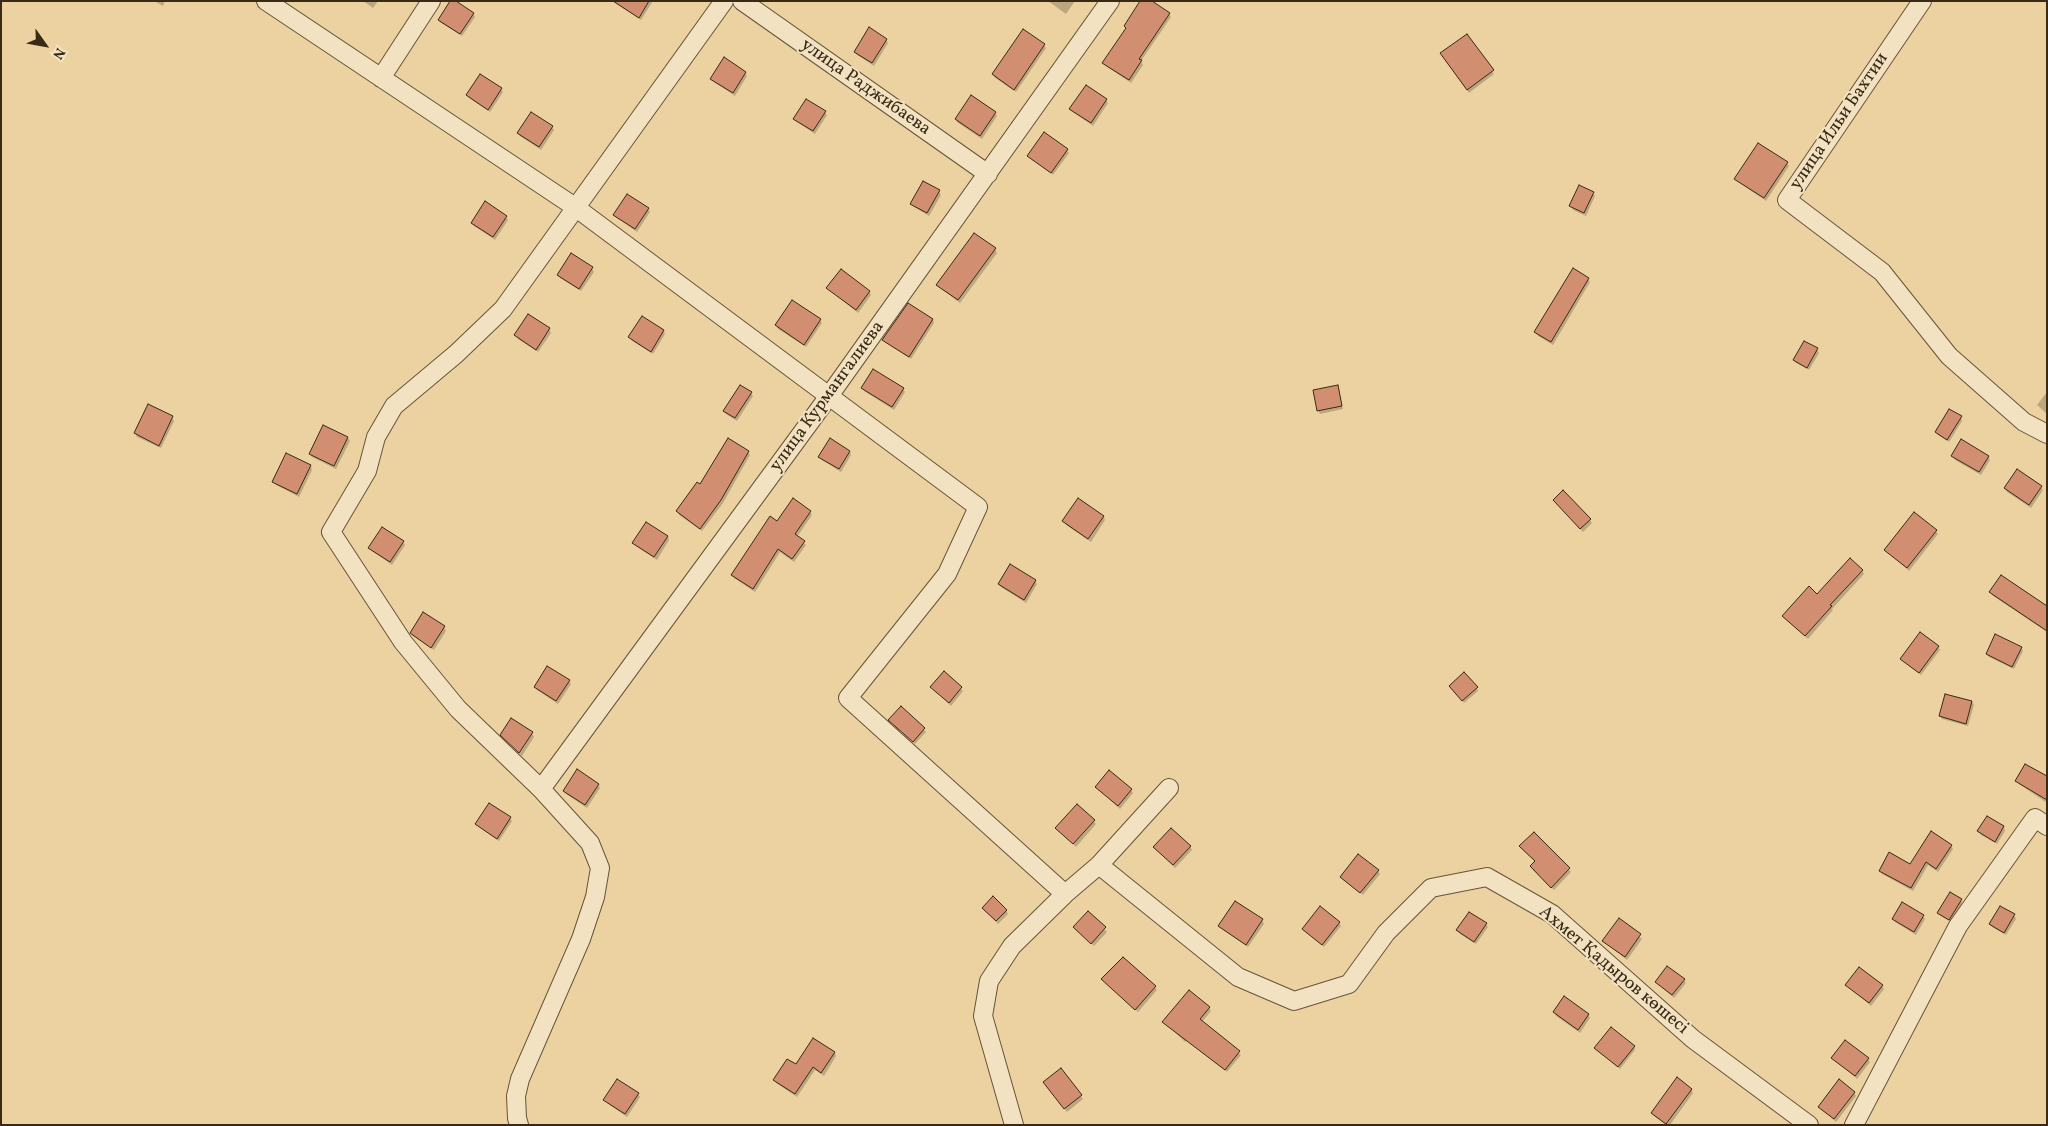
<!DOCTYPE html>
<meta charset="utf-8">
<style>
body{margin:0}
#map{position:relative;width:2048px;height:1126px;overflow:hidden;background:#ecd2a1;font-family:Vollkorn,serif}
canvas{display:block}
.frame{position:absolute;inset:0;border:2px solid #392a16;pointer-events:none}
.north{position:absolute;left:20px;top:20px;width:50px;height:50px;-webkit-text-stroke:4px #f3e2c2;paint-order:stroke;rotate:122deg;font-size:14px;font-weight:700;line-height:20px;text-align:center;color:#392a16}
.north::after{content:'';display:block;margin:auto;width:18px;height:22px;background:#392a16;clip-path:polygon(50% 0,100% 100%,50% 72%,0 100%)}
</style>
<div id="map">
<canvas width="2048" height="1126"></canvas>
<div class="frame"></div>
<div class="north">N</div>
</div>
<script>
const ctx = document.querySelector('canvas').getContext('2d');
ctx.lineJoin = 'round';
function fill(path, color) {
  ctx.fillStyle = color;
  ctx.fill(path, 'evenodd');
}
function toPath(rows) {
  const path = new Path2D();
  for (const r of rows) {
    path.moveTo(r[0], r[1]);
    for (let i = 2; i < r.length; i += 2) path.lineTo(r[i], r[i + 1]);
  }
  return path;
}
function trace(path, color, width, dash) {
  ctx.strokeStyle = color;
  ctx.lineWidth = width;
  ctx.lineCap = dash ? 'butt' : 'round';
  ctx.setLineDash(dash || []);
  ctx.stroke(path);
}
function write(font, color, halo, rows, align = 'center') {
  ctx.font = font + ' Vollkorn,serif';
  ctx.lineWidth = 4;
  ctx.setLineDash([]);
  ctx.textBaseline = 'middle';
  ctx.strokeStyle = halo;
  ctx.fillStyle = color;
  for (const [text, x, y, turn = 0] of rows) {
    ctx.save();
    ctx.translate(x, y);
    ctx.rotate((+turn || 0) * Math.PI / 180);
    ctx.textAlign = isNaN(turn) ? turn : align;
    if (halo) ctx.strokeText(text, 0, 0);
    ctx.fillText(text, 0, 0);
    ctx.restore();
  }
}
fill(toPath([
 [154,1,165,1,163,6],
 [363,1,378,1,373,8],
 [612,1,653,1,641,20],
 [1048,1,1075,1,1066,14],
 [473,13,475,17,462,36,441,23,439,20],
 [1169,14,1171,17,1141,61,1143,65,1131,83,1106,66,1104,63],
 [886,40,888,43,874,66,857,55,855,52],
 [1044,45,1046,48,1016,92,995,78,993,74],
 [1443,57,1492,71,1494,74,1469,93],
 [745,73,747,76,735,96,714,82,712,79],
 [501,89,503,92,490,112,469,98,467,95],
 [1106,100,1108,103,1093,126,1073,112,1071,109],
 [825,112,827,115,815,134,797,122,795,119],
 [995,113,997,116,982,139,958,123,956,120],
 [552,127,554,130,541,150,520,136,518,133],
 [1067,150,1069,153,1053,175,1029,156],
 [1787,163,1789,166,1766,201,1738,182,1736,179],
 [924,182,939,191,941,195,929,216,914,207,912,204],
 [1593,193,1595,196,1586,216,1573,210,1571,206],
 [648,209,650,212,637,232,617,218,615,215],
 [506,217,508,220,495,240,474,226,472,223],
 [995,249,997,253,960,303,940,288,938,285],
 [592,268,594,272,581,291,560,278,559,275],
 [1588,279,1590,282,1553,345,1538,336,1536,332],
 [828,288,869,291,871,295,858,313],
 [909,304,933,320,934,323,911,359,886,343,884,340],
 [529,316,549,329,551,333,538,352,518,339,516,335],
 [643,318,664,331,665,334,653,354,632,341,630,337],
 [820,320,822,323,806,347,778,329,776,325],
 [1817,349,1819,353,1809,370,1796,363,1794,360],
 [1337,386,1343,409,1320,414,1318,410],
 [863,388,903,389,905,392,894,410,864,391],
 [2047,392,2047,414,2037,405],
 [751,393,753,396,737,421,726,414,724,411],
 [149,406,172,417,174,421,161,448,137,437,135,433],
 [1961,417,1962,421,1949,442,1938,435,1936,432],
 [324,426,348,438,350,441,336,469,312,457,310,454],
 [830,440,850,452,851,455,841,472,822,460,820,457],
 [748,452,750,455,723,503,702,531,679,515,677,511,700,486],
 [287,455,311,466,312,470,299,497,276,485,274,482],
 [1953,456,1988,456,1990,460,1981,475,1955,460],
 [2041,487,2043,490,2031,508,2007,492,2005,488],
 [1554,500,1590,520,1592,523,1583,532],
 [810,512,812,515,797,537,806,545,794,562,780,552,755,592,734,578,732,575,777,523],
 [1104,517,1105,520,1091,542,1066,525,1064,521],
 [647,523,668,537,669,540,657,560,636,546,634,543],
 [1936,531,1938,534,1909,571,1886,550],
 [403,542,405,545,392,565,372,551,370,548],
 [1010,565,1035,581,1037,584,1026,603,1001,587,999,584],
 [1862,570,1864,574,1832,609,1833,610,1808,639,1786,619,1784,616],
 [1991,592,2047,607,2047,632,1993,596],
 [424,614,444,627,446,631,434,650,413,636,411,633],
 [1938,647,1940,650,1921,675,1902,660],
 [2021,648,2023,651,2014,669,1989,657,1987,654],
 [944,673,963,691,951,706,932,687],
 [569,681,571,684,558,704,537,690,535,687],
 [1477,688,1478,691,1464,703,1452,689],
 [1972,702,1974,705,1968,726,1942,719,1940,716],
 [901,707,926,732,915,744,890,720],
 [532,733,534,737,522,756,503,738],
 [2017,781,2047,781,2047,803,2019,784],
 [598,785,600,788,587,808,566,794,564,791],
 [1096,787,1131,790,1133,793,1120,809],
 [1078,805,1096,824,1076,847,1059,831],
 [1987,817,2004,827,2005,831,1997,844,1981,835,1979,831],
 [510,818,512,821,499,841,479,827,477,824],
 [1534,834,1571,872,1554,890,1533,870,1531,867,1535,862,1521,847],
 [1190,846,1192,850,1175,868,1155,847],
 [1951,846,1953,849,1938,872,1928,865,1913,891,1882,874,1880,871,1911,865],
 [1378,871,1380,874,1363,895,1342,877],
 [1961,900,1962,903,1951,922,1941,916,1939,913],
 [983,908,1006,910,1008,914,998,924],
 [1088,913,1107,932,1094,946,1075,928],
 [2014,915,2016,919,2006,935,1992,927,1990,924],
 [1923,916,1925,919,1916,935,1895,922,1893,919],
 [1619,919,1642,939,1627,960,1603,941],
 [1262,920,1264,924,1248,947,1222,929,1220,926],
 [1339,923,1341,926,1324,947,1304,929],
 [1486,924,1488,927,1476,944,1460,934,1458,930],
 [1684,980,1686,983,1674,998,1656,982],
 [1105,982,1155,987,1157,990,1138,1012],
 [1847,985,1882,986,1884,989,1871,1006],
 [1209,1008,1211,1011,1202,1022,1241,1055,1227,1072,1187,1040,1185,1042,1164,1022],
 [1554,1012,1588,1014,1590,1018,1580,1033,1556,1016],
 [814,1039,835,1053,836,1056,824,1076,815,1070,797,1097,776,1083,775,1080,796,1066],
 [1634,1046,1635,1050,1620,1069,1595,1048],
 [1833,1058,1868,1059,1870,1062,1857,1079],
 [1061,1070,1083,1099,1067,1112,1047,1086],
 [1691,1089,1693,1093,1670,1125,1666,1125,1654,1116,1652,1113],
 [1854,1092,1856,1096,1836,1122,1820,1107],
 [638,1094,640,1097,627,1117,607,1103,605,1100]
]), '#0003');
const building = toPath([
 [450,1,456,1,474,13,460,34,438,20,450,1],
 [613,1,649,1,639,18,613,1],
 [1140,1,1152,1,1170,13,1139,59,1142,60,1129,80,1102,63,1126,28,1124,26,1140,1],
 [869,27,887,39,872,63,854,52,869,27],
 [1023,29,1045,44,1014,90,992,74,1023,29],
 [1467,34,1494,70,1467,90,1440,53,1467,34],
 [724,57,746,72,733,93,710,79,724,57],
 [480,74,502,88,488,110,466,95,480,74],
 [1086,85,1107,99,1091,123,1069,109,1086,85],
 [971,95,996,112,980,136,955,119,971,95],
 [806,99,826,111,813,131,793,119,806,99],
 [531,112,553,126,539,147,517,133,531,112],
 [1044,132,1068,149,1051,173,1027,156,1044,132],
 [1758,143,1788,162,1764,198,1734,179,1758,143],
 [923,181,940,190,927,213,910,204,923,181],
 [1579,185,1594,192,1584,213,1569,206,1579,185],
 [627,194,649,208,635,229,613,215,627,194],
 [485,201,507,216,493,237,471,223,485,201],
 [974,233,996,248,958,300,936,285,974,233],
 [571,253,593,267,579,289,557,275,571,253],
 [1573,268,1589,278,1551,342,1534,332,1573,268],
 [841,269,870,291,856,310,826,288,841,269],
 [792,300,821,319,804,345,775,325,792,300],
 [908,303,933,319,909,357,882,340,908,303],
 [528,314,550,328,536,350,514,335,528,314],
 [642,316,664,330,651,352,628,337,642,316],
 [1804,341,1818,348,1807,368,1793,360,1804,341],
 [873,369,904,388,892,407,861,388,873,369],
 [740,385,752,392,735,418,723,411,740,385],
 [1338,385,1342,406,1317,411,1313,390,1338,385],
 [148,404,173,416,159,446,134,433,148,404],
 [1949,409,1962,416,1947,440,1935,432,1949,409],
 [323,425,348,437,334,466,309,454,323,425],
 [728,438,749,451,721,500,700,529,676,511,697,482,700,484,728,438],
 [830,438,850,451,839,469,818,457,830,438],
 [1961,439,1989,456,1979,472,1951,456,1961,439],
 [286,453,311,465,297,494,272,482,286,453],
 [2017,469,2042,486,2029,505,2004,488,2017,469],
 [1563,490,1591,519,1580,529,1553,500,1563,490],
 [793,498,811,511,795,534,805,541,792,559,778,549,753,589,731,575,770,516,777,521,793,498],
 [1078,498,1104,516,1088,539,1062,521,1078,498],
 [1914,512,1937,530,1907,568,1884,550,1914,512],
 [646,522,668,536,654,557,632,543,646,522],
 [382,527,404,541,390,562,368,548,382,527],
 [1850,558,1863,570,1830,605,1832,606,1805,636,1782,616,1809,586,1817,594,1850,558],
 [1010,564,1036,580,1024,600,998,584,1010,564],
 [2001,575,2047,606,2047,631,1989,592,2001,575],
 [423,612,445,626,431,648,410,633,423,612],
 [1920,632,1939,646,1919,673,1900,659,1920,632],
 [1995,634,2022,647,2012,667,1986,654,1995,634],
 [547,666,570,680,556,701,534,687,547,666],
 [944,671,962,687,949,703,930,687,944,671],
 [1464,672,1478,687,1462,701,1449,686,1464,672],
 [1945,694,1972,701,1966,724,1939,716,1945,694],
 [901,706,925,728,913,742,888,720,901,706],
 [511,718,533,732,519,753,500,735,511,718],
 [2025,764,2047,776,2047,800,2015,781,2025,764],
 [577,769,599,784,585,805,563,791,577,769],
 [1109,770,1132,789,1118,806,1095,787,1109,770],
 [489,803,511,817,497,839,475,824,489,803],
 [1077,804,1095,820,1073,844,1055,828,1077,804],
 [1987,816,2004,826,1995,842,1977,831,1987,816],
 [1171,828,1191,846,1173,865,1153,847,1171,828],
 [1931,831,1952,845,1936,869,1926,862,1911,888,1879,871,1889,852,1910,864,1931,831],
 [1534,832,1570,868,1551,888,1530,866,1535,861,1519,846,1534,832],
 [1358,854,1379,870,1360,893,1340,877,1358,854],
 [1950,892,1962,899,1949,920,1937,913,1950,892],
 [993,896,1007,910,996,921,982,908,993,896],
 [1235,901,1263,919,1246,945,1218,926,1235,901],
 [1902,902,1924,915,1914,932,1892,919,1902,902],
 [1320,906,1340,922,1322,945,1302,929,1320,906],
 [2000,906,2015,914,2004,933,1989,924,2000,906],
 [1088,911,1106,927,1091,944,1073,927,1088,911],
 [1469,912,1487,923,1474,942,1456,930,1469,912],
 [1619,918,1641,934,1625,957,1602,941,1619,918],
 [1123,957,1156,986,1135,1010,1101,979,1123,957],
 [1667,966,1685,979,1672,995,1655,982,1667,966],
 [1859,967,1883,985,1869,1003,1845,985,1859,967],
 [1189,990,1210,1007,1200,1019,1240,1051,1225,1070,1162,1022,1189,990],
 [1564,996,1589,1014,1578,1030,1553,1012,1564,996],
 [1611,1027,1635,1046,1618,1067,1594,1048,1611,1027],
 [813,1038,835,1052,821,1073,813,1067,795,1094,773,1080,787,1059,796,1064,813,1038],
 [1845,1040,1869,1058,1855,1076,1831,1058,1845,1040],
 [1061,1068,1082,1095,1064,1109,1043,1082,1061,1068],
 [1677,1077,1692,1089,1666,1124,1651,1113,1677,1077],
 [617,1079,639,1093,625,1114,603,1100,617,1079],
 [1839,1079,1855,1092,1834,1119,1818,1107,1839,1079]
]);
fill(building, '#d18e71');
trace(building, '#392a16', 1);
const minor = toPath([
 [266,1,575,207,978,507,947,574,848,698,1065,894],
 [742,1,988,174],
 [1922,1,1787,200,1882,272,1949,356,2024,422,2047,434],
 [381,78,431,1],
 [541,789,829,396,1110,1],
 [1099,865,1238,977,1294,1001,1349,984,1386,933,1431,888,1487,877,1552,914,1693,1039,1809,1125],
 [519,1125,517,1118,516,1096,520,1079,581,939,595,897,600,868,590,843,541,789,458,709,403,642,331,532,367,471,376,437,394,406,456,354,503,309,724,1],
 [1014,1125,983,1016,989,981,1012,946,1065,894,1099,865,1169,788],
 [1854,1125,1958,926,2035,818,2047,826]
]);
trace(minor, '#665439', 20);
trace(minor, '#f3e2c2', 18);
write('18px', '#392a16', '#f3e2c2', [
 ["улица Раджибаева",865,88,35],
 ["улица Ильи Бахтии",1840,122,-56],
 ["улица Курмангалиева",828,397,-54],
 ["Ахмет Қадыров көшесі",1613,971,40]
]);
</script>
